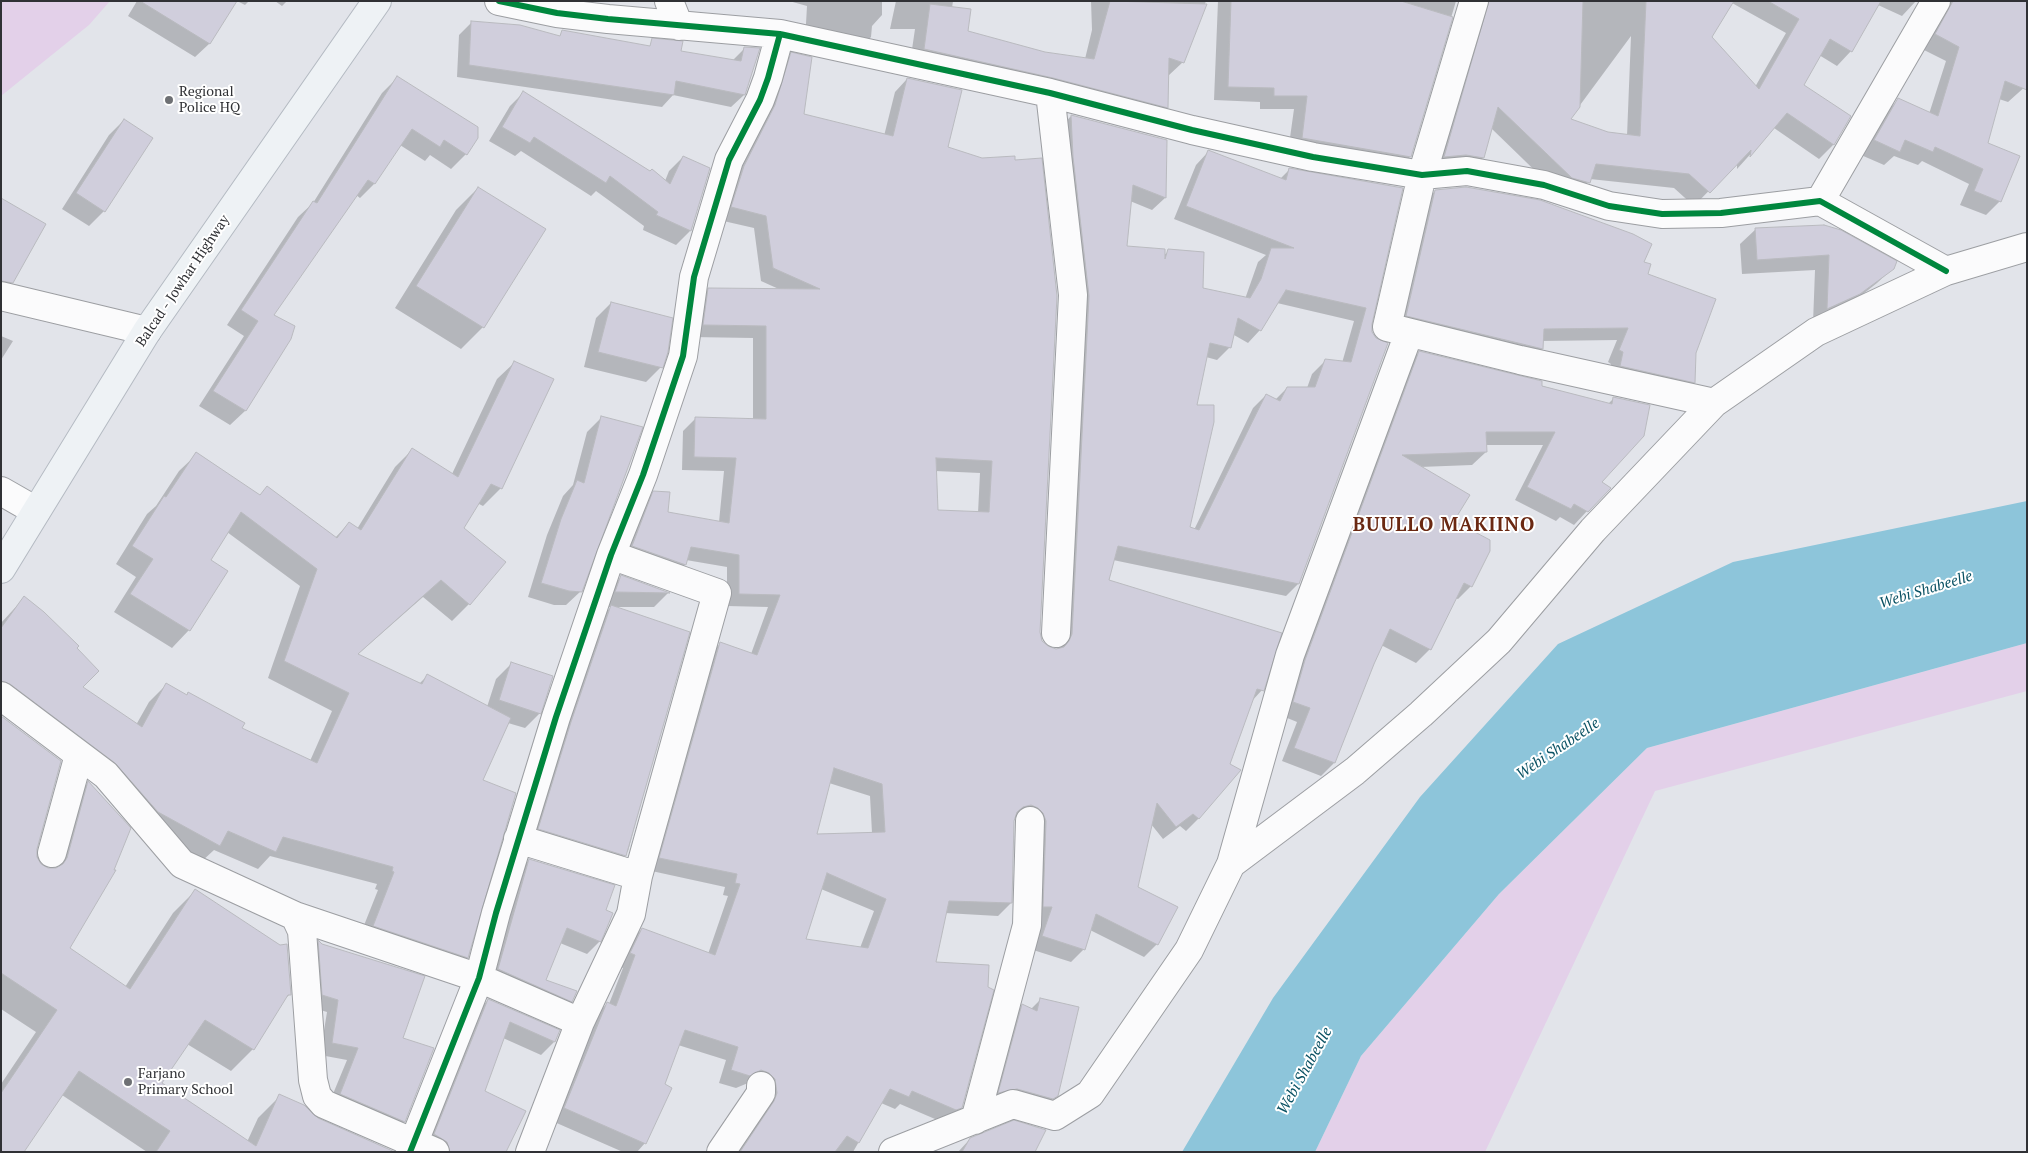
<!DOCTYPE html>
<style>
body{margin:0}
#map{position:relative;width:2028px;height:1153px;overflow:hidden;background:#e2e4ea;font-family:"PT Serif",serif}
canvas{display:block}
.frame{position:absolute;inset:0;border:2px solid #303135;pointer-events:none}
</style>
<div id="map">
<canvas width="2028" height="1153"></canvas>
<div class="frame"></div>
</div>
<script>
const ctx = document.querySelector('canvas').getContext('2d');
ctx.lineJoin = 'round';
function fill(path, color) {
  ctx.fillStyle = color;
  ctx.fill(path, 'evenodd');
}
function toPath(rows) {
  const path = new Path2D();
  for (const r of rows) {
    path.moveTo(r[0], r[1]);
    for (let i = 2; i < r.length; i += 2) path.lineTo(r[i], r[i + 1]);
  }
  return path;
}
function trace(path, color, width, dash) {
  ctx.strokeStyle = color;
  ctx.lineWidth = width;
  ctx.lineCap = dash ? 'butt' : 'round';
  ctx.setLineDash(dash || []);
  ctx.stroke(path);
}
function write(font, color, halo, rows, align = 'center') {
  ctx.font = font + ' "PT Serif",serif';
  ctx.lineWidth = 4;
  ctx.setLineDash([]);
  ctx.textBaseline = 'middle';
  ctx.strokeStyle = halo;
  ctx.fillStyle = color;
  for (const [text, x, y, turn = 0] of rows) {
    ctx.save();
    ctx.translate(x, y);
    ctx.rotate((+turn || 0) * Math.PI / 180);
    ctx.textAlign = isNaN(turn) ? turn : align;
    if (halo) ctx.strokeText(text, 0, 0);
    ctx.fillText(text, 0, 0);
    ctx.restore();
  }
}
fill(toPath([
 [1,1,110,1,89,25,1,96],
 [2027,643,2027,691,1655,791,1485,1152,1315,1152,1361,1056,1499,894,1647,748]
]), '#e3d0e9');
fill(toPath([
 [2027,501,2027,643,1647,748,1499,894,1361,1056,1315,1152,1182,1152,1273,998,1420,797,1558,644,1733,562]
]), '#8dc5da');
fill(toPath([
 [137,1,236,1,209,44,195,57,128,16],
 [237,1,249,1,245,5],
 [275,1,287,1,282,6],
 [789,1,882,1,882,15,872,26,871,37,857,51,805,41,807,6],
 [896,1,953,1,952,8,966,32,1045,53,1085,59,1092,30,1091,1,1206,1,1183,62,1168,76,1167,107,1153,121,910,63,915,29,890,29],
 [1218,1,1456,1,1410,157,1396,171,1288,152,1294,109,1260,109,1260,102,1214,100],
 [1466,1,1916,1,1902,16,1878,5,1851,51,1837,66,1819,55,1802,85,1850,116,1833,145,1819,159,1774,128,1737,169,1737,162,1694,206,1674,188,1590,179,1574,197,1557,192,1491,128,1483,158,1468,172,1430,171],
 [1732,3,1786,33,1755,87,1711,37],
 [1631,36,1627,136,1607,134,1569,120],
 [1929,1,2027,1,2027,85,2008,102,1999,99,1987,144,2000,201,1986,215,1960,205,1969,184,1922,161,1918,165,1894,156,1884,165,1861,155,1884,114,1898,100,1929,114,1946,61,1922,49],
 [472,22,642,70,680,52,732,61,745,48,758,49,744,95,731,107,673,95,662,107,457,77,459,35],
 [792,54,803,115,884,136,895,92,907,79,947,148,1039,632,1041,641,1047,647,1055,650,1059,648,1076,309,1059,129,1071,116,1166,141,1165,198,1152,210,1130,201,1126,247,1163,256,1169,251,1202,289,1245,299,1258,262,1266,255,1174,219,1196,165,1208,152,1280,179,1290,169,1402,189,1298,584,1286,596,1113,560,1108,580,1262,690,1251,702,1199,818,1186,831,1180,826,1163,839,1151,824,1136,887,1157,944,1144,957,1090,930,1084,949,1071,962,1030,949,1025,820,1014,818,1011,903,998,916,945,913,934,963,961,1107,948,1120,942,1122,900,1104,895,1109,881,1103,853,1152,737,1152,756,1085,748,1083,736,1088,719,1083,726,1060,678,1045,645,1143,637,1152,623,1152,552,1121,594,1016,607,1004,609,1004,623,968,618,966,629,942,642,929,708,954,728,896,723,895,725,887,647,870,707,656,720,644,751,654,768,607,727,606,727,567,686,560,685,565,673,577,620,559,641,505,654,492,666,514,719,522,724,471,682,470,683,431,696,418,753,420,753,338,691,337,696,302,709,289,781,290,761,281,754,228,719,220,779,67],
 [1277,303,1354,321,1342,363,1325,361,1312,374,1307,388,1287,388,1275,400,1266,395,1253,408,1194,530,1188,528,1196,406,1206,357,1217,360,1230,347,1234,335,1248,343,1260,330],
 [935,471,980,473,978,513,937,511],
 [829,783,870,796,872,833,816,835],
 [821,889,874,911,860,948,805,940],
 [397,78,466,154,451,169,430,155,425,161,400,145,374,184,360,198,356,195,273,315,290,339,245,411,230,425,199,406,244,336,227,325,298,217,313,203,382,93],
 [524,92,665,181,669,171,683,157,709,168,690,231,676,245,643,230,644,226,596,191,591,196,521,151,515,156,489,141,510,106],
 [124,120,104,211,89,226,62,209,109,135],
 [478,188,483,327,461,349,395,308,456,210],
 [1435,191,1642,262,1646,274,1695,353,1693,382,1681,394,1608,378,1611,364,1608,362,1617,340,1542,341,1542,349,1530,361,1394,327,1423,203],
 [1,200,12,282,1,293],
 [1756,229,1893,268,1877,283,1844,309,1813,323,1815,270,1742,274,1740,244],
 [611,303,661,367,646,382,584,367,596,318],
 [1,336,13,341,1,360],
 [1419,352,1608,404,1614,398,1600,482,1587,511,1574,525,1560,517,1556,521,1515,500,1543,445,1485,445,1486,452,1472,465,1420,467,1452,522,1471,586,1458,599,1455,598,1430,649,1416,663,1381,645,1334,763,1321,776,1282,761,1297,722,1280,715,1406,366],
 [515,362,552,380,500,489,483,506,477,503,462,528,469,604,452,621,423,597,357,655,419,684,427,676,487,707,496,679,511,664,540,713,525,728,508,723,481,781,467,957,450,974,357,943,378,890,375,889,377,884,270,856,258,869,214,850,201,862,98,780,1,707,1,623,24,598,76,648,82,687,136,725,149,702,166,685,240,728,310,761,332,711,268,678,300,586,227,532,209,560,189,630,172,648,114,612,136,577,116,564,147,514,156,506,179,471,197,454,259,496,267,488,335,538,349,523,357,529,395,467,412,450,452,474,497,379],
 [602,417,581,591,566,605,554,605,528,597,547,535,563,496,573,485,587,432],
 [621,577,668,593,654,607,614,607,688,633,628,851,610,869,525,843,597,621,611,607,601,607,606,592],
 [1,717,36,849,36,858,40,865,49,870,67,804,88,783,69,949,125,987,173,913,195,891,290,994,282,1002,253,1049,231,1071,187,1044,160,1083,247,1142,258,1118,280,1096,317,1119,392,1152,147,1152,62,1095,1,1152,1,1084,36,1032,1,1009],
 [529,860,605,911,600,941,587,954,560,943,544,980,571,1001,559,1014,485,982,517,873],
 [318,942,401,1039,404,1121,392,1134,328,1106,347,1060,320,1055,327,1012,310,1007,307,954],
 [488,1000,554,1042,541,1055,503,1038,483,1091,504,1152,429,1152,421,1148,474,1014],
 [1040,1000,1057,1095,1034,1118,994,1111,1000,1028,1022,1006,1030,1010],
 [970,1139,1034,1152,958,1152]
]), '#0003');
const building = toPath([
 [140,1,237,1,210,44,140,1],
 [1110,1,1207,4,1184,63,1169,58,1168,108,1053,78,924,49,930,4,971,9,968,31,1045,52,1094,59,1110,1],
 [1231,1,1401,1,1453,17,1411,157,1302,138,1307,96,1274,96,1274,88,1228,87,1231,1],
 [1489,1,1583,1,1580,107,1571,119,1608,132,1640,136,1646,1,1734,1,1712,37,1759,89,1799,19,1768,1,1881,1,1852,52,1830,39,1804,85,1851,116,1834,145,1787,113,1750,157,1751,150,1710,193,1689,174,1596,164,1590,183,1572,178,1498,107,1484,158,1466,155,1444,157,1489,1],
 [1953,1,2027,1,2027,90,2005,81,1988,143,2020,156,2001,202,1974,191,1983,169,1935,147,1933,152,1905,140,1900,152,1874,140,1898,98,1938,116,1959,47,1935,34,1953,1],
 [471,21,520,25,560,36,562,30,650,46,652,38,683,41,681,51,741,61,744,47,760,48,745,95,676,81,674,95,469,65,471,21],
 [791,52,812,57,804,114,893,136,907,78,962,90,948,147,982,158,1015,156,1015,160,1042,158,1057,296,1040,632,1042,641,1048,646,1056,649,1064,647,1069,641,1072,634,1089,296,1073,157,1071,115,1167,140,1166,198,1133,185,1127,246,1165,249,1165,259,1168,249,1204,252,1203,288,1250,298,1261,279,1271,248,1294,248,1186,206,1208,150,1286,180,1289,168,1403,188,1372,324,1372,332,1376,338,1388,343,1299,584,1118,546,1109,580,1282,633,1264,691,1257,689,1230,764,1241,770,1199,819,1193,814,1176,827,1157,803,1138,887,1178,907,1158,945,1096,914,1085,950,1042,936,1052,907,1043,907,1046,821,1043,813,1038,808,1031,805,1023,807,1017,812,1014,821,1012,903,949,901,936,962,989,965,988,987,994,990,962,1108,956,1110,912,1091,909,1097,890,1089,859,1143,847,1136,835,1152,740,1152,774,1101,777,1093,775,1079,769,1073,761,1070,750,1076,731,1070,738,1047,685,1030,665,1084,672,1088,646,1144,564,1108,607,1002,616,1006,635,955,630,953,642,928,715,955,740,884,735,883,737,874,659,858,720,642,757,655,780,595,739,594,739,555,691,547,686,565,632,546,653,491,670,492,668,512,729,523,736,458,694,457,695,417,766,419,766,326,703,325,708,288,820,289,773,268,766,216,731,207,744,166,775,105,791,52],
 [1286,290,1366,308,1351,362,1325,359,1315,387,1287,387,1280,401,1266,394,1199,530,1190,527,1214,422,1214,405,1197,405,1210,343,1231,348,1238,318,1261,331,1286,290],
 [936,458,992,461,989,512,938,510,936,458],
 [834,768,882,784,885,832,817,834,834,768],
 [827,873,886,899,868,948,806,939,827,873],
 [397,76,478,127,478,138,467,155,444,140,440,147,412,129,375,184,368,180,274,315,295,326,291,339,246,411,213,391,258,321,241,310,313,201,317,203,397,76],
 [523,91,650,171,652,169,670,184,683,156,710,168,691,231,656,215,658,212,610,176,606,183,534,137,530,143,502,127,523,91],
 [124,119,153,138,105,212,76,193,124,119],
 [478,187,546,229,484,328,416,286,478,187],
 [1466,187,1540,200,1633,234,1652,244,1644,262,1651,264,1648,274,1716,299,1696,353,1695,383,1620,366,1623,352,1619,350,1628,328,1544,329,1543,349,1406,316,1435,190,1466,187],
 [1,198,46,224,13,283,1,281,1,198],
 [1824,225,1841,230,1897,261,1894,269,1860,294,1827,309,1829,255,1757,260,1755,228,1824,225],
 [611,302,673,318,668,352,663,368,598,352,611,302],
 [1419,351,1542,381,1542,386,1612,404,1613,397,1650,405,1644,436,1602,482,1611,488,1588,512,1574,504,1571,509,1527,487,1555,432,1486,432,1487,452,1402,455,1470,495,1454,521,1490,540,1490,551,1472,587,1464,583,1431,650,1390,629,1374,664,1335,763,1294,748,1310,708,1293,702,1305,660,1419,351],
 [514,361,554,379,502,489,491,484,464,528,506,562,470,605,441,580,358,654,422,684,427,674,511,718,483,780,516,793,468,958,373,926,394,872,392,871,393,867,283,837,276,852,228,831,220,846,158,812,115,763,10,684,1,681,1,628,24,596,44,612,79,646,77,648,99,671,83,687,142,727,166,683,187,695,188,692,245,723,242,728,317,763,349,693,284,661,317,569,241,512,211,560,228,571,190,631,130,594,153,559,132,546,164,496,166,497,196,452,260,495,267,486,337,538,349,522,361,530,412,448,458,477,514,361],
 [601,416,643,427,582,592,569,591,541,583,561,519,577,480,584,483,601,416],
 [621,575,670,593,615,592,621,575],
 [611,605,690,632,626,856,538,829,571,722,611,605],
 [511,662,553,676,541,714,499,700,511,662],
 [1,716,61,761,37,849,37,857,41,864,48,868,56,868,63,864,67,858,88,781,131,828,114,870,116,870,70,948,130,989,195,889,280,945,287,944,291,995,288,995,254,1050,205,1020,162,1083,256,1146,279,1094,304,1105,318,1118,395,1152,156,1152,170,1131,79,1071,24,1152,1,1152,1,1093,57,1010,1,973,1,716],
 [529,859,615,885,606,910,613,913,601,942,567,928,546,980,577,991,572,1002,498,969,529,859],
 [318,940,322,944,425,976,403,1038,434,1048,405,1122,340,1094,358,1048,332,1043,338,1000,322,995,318,940],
 [1040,998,1079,1007,1058,1096,1053,1099,1017,1089,998,1093,1022,1004,1037,1011,1040,998],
 [488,999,560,1030,555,1042,510,1022,485,1091,526,1111,506,1152,450,1152,447,1142,434,1134,488,999],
 [1014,1120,1046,1130,1035,1152,962,1152,970,1138,1014,1120]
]);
fill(building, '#d0cedc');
trace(building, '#b9babf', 1);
const minor = toPath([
 [499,1,557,13,608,19,780,34,1050,93,1192,130,1313,157,1422,175,1467,171,1544,185,1609,206,1662,214,1721,213,1820,201,1946,271],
 [669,1,679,26],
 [1474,1,1422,175,1387,327,1520,360,1714,403],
 [1050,93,1073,295,1056,633],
 [1820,201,1936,1],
 [1,296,147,331],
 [1,491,36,511],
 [1,696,106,775,182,864,295,916,302,931,313,1080,317,1096,324,1104,435,1152],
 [518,839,638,876],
 [52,853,79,755],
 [1231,864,1355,771,1421,714,1499,641,1593,530,1714,403,1816,332,1946,271,2027,247],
 [295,916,479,978,580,1022],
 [975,1120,1027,925,1030,821],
 [410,1152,479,978,496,913,556,717,611,555,643,475,683,356,694,277,729,160,760,100,768,78,780,34],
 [530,1152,580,1022,631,914,638,876,717,593,611,555],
 [721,1152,761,1093,761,1086],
 [893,1152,1013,1104,1055,1116,1090,1094,1189,950,1231,864,1290,655,1409,333]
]);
const primary = toPath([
 [1,569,147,331,377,1]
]);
trace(minor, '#9c9ea2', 30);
trace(primary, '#b4bac2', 30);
trace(minor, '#fbfbfc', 28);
trace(primary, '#eef2f5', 28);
trace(toPath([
 [499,1,557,13,608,19,780,34,1050,93,1192,130,1313,157,1422,175,1467,171,1544,185,1609,206,1662,214,1721,213,1820,201,1946,271],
 [410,1152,479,978,496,913,556,717,611,555,643,475,683,356,694,277,729,160,760,100,768,78,780,34]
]), '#00873e', 6);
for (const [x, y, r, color] of [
 [169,100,5,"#6e7074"],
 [128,1082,5,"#6e7074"]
]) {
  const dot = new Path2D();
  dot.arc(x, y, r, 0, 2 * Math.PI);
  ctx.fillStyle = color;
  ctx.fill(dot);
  trace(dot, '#fff', 2);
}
write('14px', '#303135', '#fff', [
 ["Regional",179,92],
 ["Police HQ",179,108],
 ["Farjano",138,1074],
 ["Primary School",138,1090]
], 'left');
write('14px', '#303135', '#fff', [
 ["Balcad - Jowhar Highway",183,281,-56]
]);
write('italic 15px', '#095163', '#fff', [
 ["Webi Shabeelle",1926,590,-17],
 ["Webi Shabeelle",1558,749,-34],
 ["Webi Shabeelle",1305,1071,-61]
]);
ctx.letterSpacing = '1px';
write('bold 19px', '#6a2812', '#fff', [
 ["BUULLO MAKIINO",1444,526]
]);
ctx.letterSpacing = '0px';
</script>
